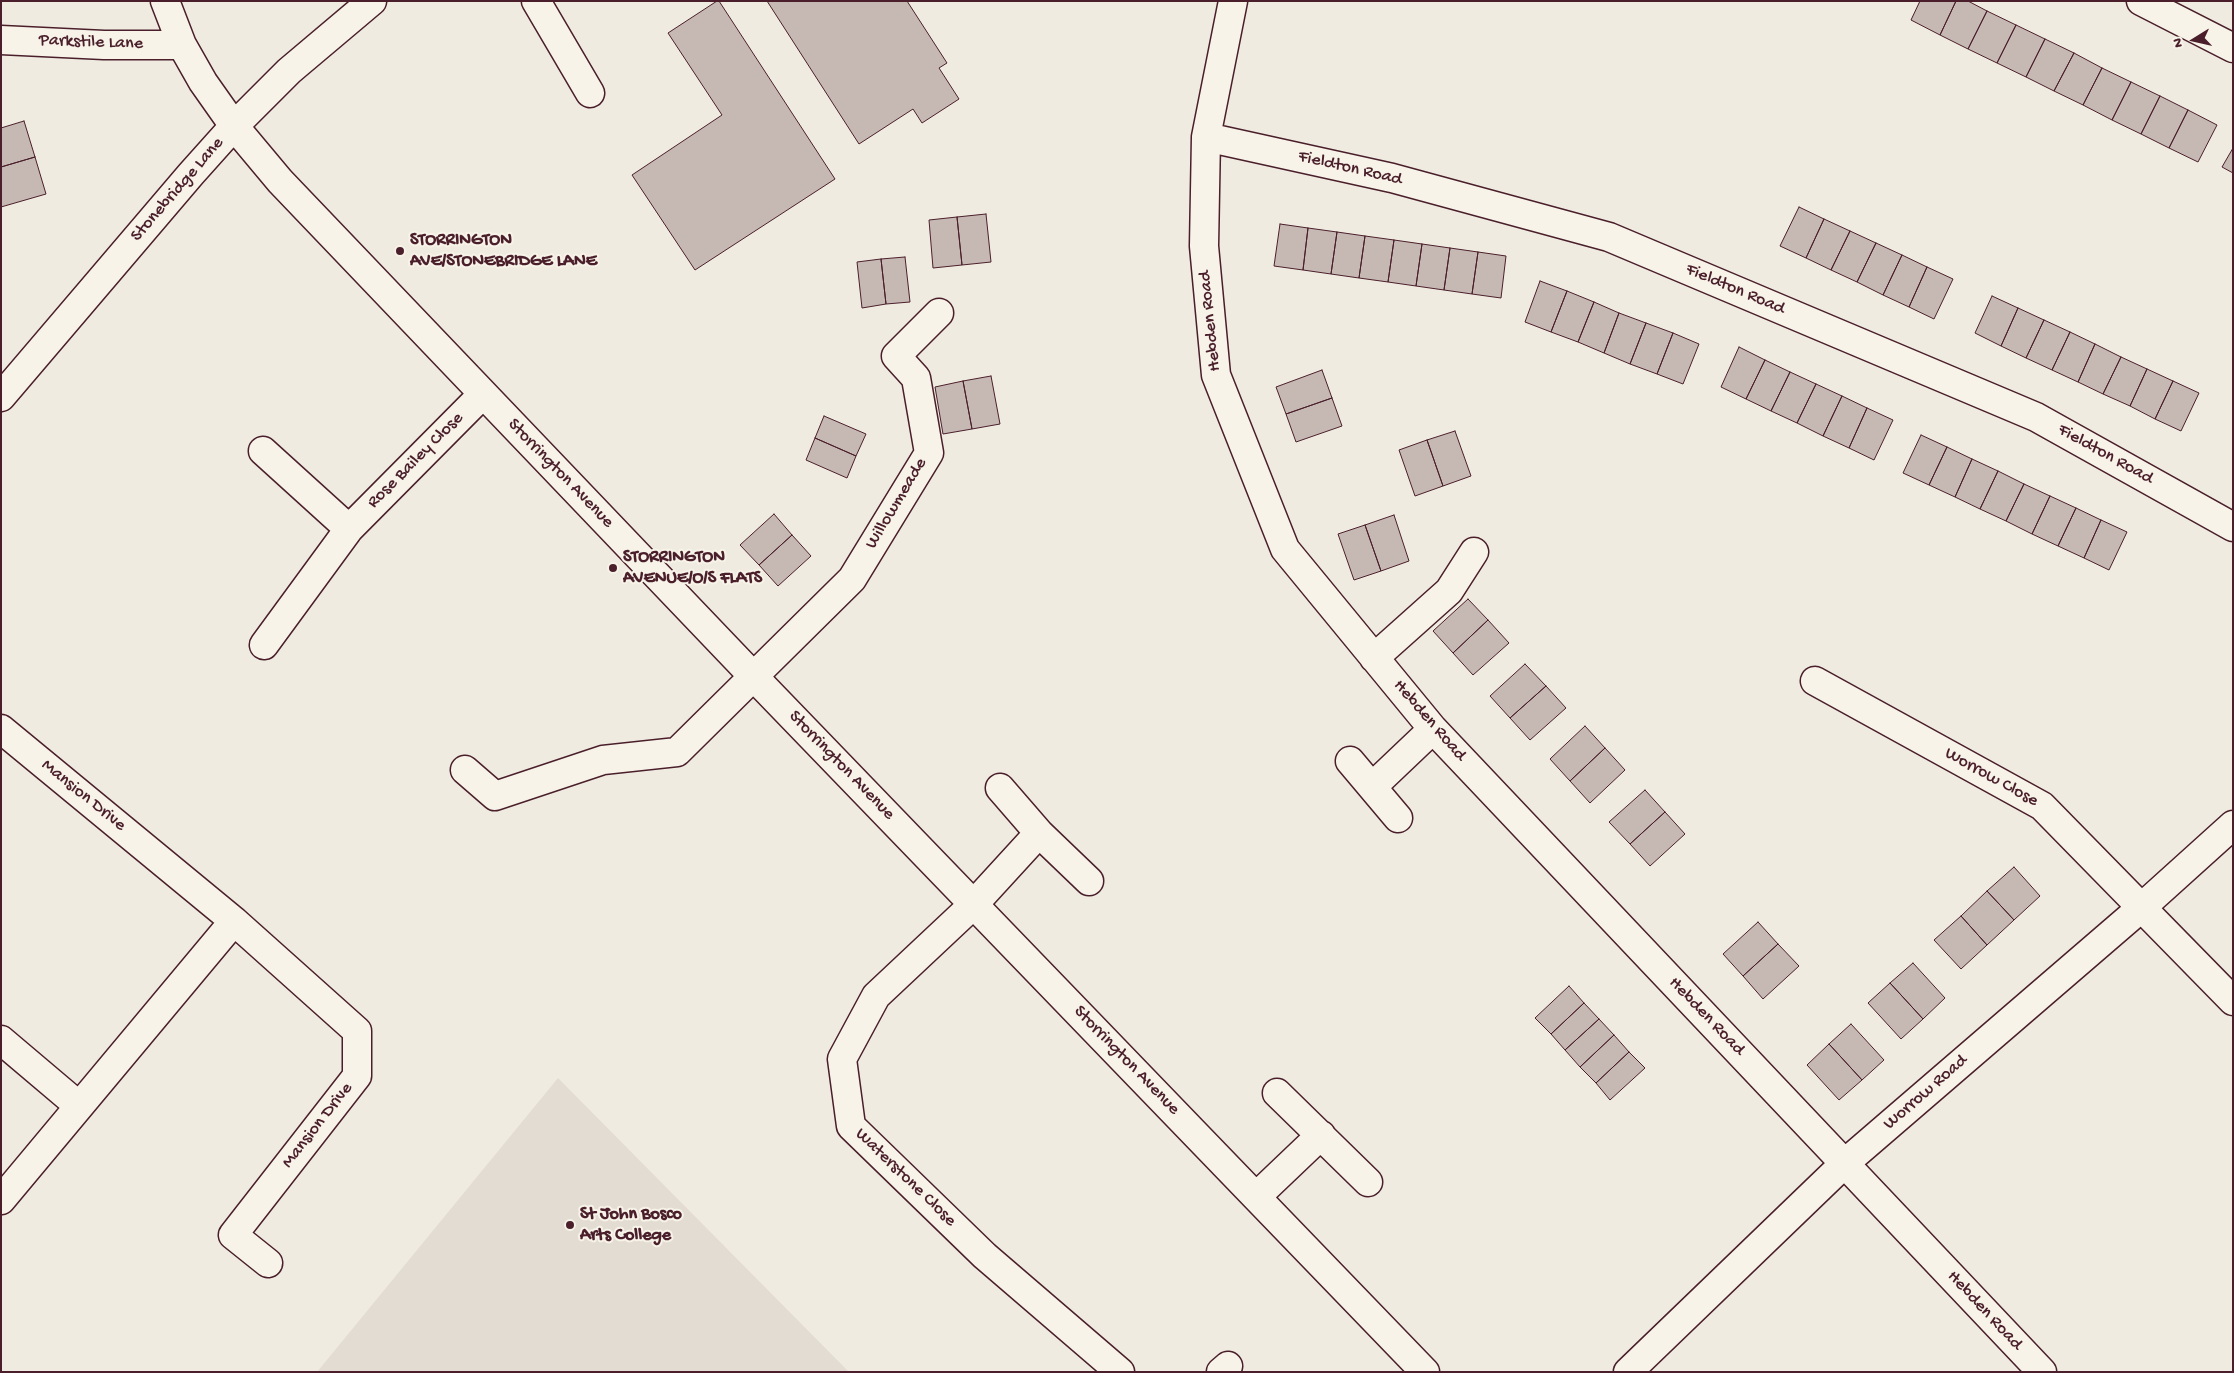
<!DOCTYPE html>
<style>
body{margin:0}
#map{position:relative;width:2234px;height:1373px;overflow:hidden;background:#f0ebe0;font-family:"Gochi Hand",sans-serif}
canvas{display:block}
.frame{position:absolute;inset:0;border:2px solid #4a1f2b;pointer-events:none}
.north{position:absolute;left:2169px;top:15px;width:50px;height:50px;-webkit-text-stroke:4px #f7f3e8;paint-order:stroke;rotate:260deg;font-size:14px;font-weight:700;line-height:20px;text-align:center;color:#4a1f2b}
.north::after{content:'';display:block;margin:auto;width:18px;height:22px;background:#4a1f2b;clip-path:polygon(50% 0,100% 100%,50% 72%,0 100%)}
</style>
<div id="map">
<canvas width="2234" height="1373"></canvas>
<div class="frame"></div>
<div class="north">N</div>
</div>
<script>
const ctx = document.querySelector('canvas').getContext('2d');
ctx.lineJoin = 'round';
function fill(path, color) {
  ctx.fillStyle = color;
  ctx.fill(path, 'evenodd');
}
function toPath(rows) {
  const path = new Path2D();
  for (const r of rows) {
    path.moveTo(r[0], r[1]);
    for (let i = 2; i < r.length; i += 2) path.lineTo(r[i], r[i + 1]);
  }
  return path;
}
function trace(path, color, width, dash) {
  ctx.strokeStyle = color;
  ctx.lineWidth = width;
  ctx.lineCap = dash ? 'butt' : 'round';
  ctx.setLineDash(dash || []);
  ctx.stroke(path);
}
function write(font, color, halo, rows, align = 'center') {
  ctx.font = font + ' "Gochi Hand",sans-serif';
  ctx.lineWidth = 4;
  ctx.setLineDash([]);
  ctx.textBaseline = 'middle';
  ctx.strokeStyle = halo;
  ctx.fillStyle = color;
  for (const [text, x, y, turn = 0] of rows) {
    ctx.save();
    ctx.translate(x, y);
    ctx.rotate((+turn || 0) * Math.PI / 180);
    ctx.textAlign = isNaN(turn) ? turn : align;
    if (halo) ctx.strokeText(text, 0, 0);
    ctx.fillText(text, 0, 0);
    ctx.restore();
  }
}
fill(toPath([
 [558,1078,849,1372,317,1372]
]), '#e3dcd2');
const building = toPath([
 [717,1,719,1,835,179,695,270,632,175,722,115,668,33,717,1],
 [767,1,907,1,947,63,939,68,959,99,922,123,913,109,859,144,767,1],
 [1920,1,1956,1,1940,35,1911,20,1920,1],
 [1956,1,1968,1,1987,11,1968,49,1940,35,1956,1],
 [1987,11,2016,25,1997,63,1968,49,1987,11],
 [2016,25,2045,39,2026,77,1997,63,2016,25],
 [2045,39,2074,53,2054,91,2026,77,2045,39],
 [2074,53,2102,68,2083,105,2054,91,2074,53],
 [2102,68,2131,82,2112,120,2083,105,2102,68],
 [2131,82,2160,96,2141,134,2112,120,2131,82],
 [2160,96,2188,110,2169,148,2141,134,2160,96],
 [2188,110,2217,125,2198,162,2169,148,2188,110],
 [24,121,35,157,1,167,1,128,24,121],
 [2233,148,2233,173,2222,167,2233,148],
 [35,157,46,194,1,207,1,167,35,157],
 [1799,207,1824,219,1806,258,1780,246,1799,207],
 [986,214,991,262,962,265,957,217,986,214],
 [957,217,962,265,933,268,929,220,957,217],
 [1824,219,1850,231,1831,270,1806,258,1824,219],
 [1280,224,1308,228,1303,270,1274,266,1280,224],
 [1308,228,1337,232,1331,274,1303,270,1308,228],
 [1850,231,1876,243,1857,282,1831,270,1850,231],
 [1337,232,1365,236,1359,278,1331,274,1337,232],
 [1365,236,1394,240,1388,282,1359,278,1365,236],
 [1394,240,1422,244,1416,286,1388,282,1394,240],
 [1876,243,1902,255,1883,295,1857,282,1876,243],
 [1422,244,1450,248,1444,290,1416,286,1422,244],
 [1450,248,1478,252,1472,294,1444,290,1450,248],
 [1478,252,1506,256,1501,298,1472,294,1478,252],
 [1902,255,1927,267,1909,307,1883,295,1902,255],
 [905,257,910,302,886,304,881,259,905,257],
 [881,259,886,304,862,308,857,262,881,259],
 [1927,267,1953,279,1934,319,1909,307,1927,267],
 [1540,281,1567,291,1551,332,1525,322,1540,281],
 [1567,291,1594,302,1578,342,1551,332,1567,291],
 [1992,296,2018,308,2001,346,1975,333,1992,296],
 [1594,302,1619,313,1604,353,1578,342,1594,302],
 [2018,308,2044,320,2026,358,2001,346,2018,308],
 [1619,313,1646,323,1630,364,1604,353,1619,313],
 [2044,320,2070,332,2052,370,2026,358,2044,320],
 [1646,323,1673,333,1657,374,1630,364,1646,323],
 [2070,332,2095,344,2078,382,2052,370,2070,332],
 [1673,333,1699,344,1683,384,1657,374,1673,333],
 [2095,344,2121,357,2103,394,2078,382,2095,344],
 [1739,347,1765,360,1746,399,1721,387,1739,347],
 [2121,357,2147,369,2130,406,2103,394,2121,357],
 [1765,360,1790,372,1771,411,1746,399,1765,360],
 [2147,369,2173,381,2155,419,2130,406,2147,369],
 [1322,370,1332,398,1286,414,1276,387,1322,370],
 [1790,372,1816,384,1797,423,1771,411,1790,372],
 [991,376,1000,424,972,429,963,381,991,376],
 [963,381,972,429,943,434,935,387,963,381],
 [2173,381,2199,393,2181,431,2155,419,2173,381],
 [1816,384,1842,396,1823,436,1797,423,1816,384],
 [1842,396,1867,408,1849,448,1823,436,1842,396],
 [1332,398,1342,426,1296,442,1286,414,1332,398],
 [1867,408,1893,420,1874,460,1849,448,1867,408],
 [824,416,866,434,856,456,815,438,824,416],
 [1455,431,1471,476,1443,486,1427,440,1455,431],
 [1921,435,1947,447,1929,485,1903,473,1921,435],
 [815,438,856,456,847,478,806,460,815,438],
 [1427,440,1443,486,1415,496,1399,450,1427,440],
 [1947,447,1972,459,1955,497,1929,485,1947,447],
 [1972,459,1998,471,1980,509,1955,497,1972,459],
 [1998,471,2024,484,2006,521,1980,509,1998,471],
 [2024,484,2050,496,2032,534,2006,521,2024,484],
 [2050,496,2076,508,2058,546,2032,534,2050,496],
 [2076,508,2101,520,2084,558,2058,546,2076,508],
 [774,514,792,535,759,565,740,545,774,514],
 [1394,515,1409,561,1381,571,1365,525,1394,515],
 [2101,520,2127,532,2109,570,2084,558,2101,520],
 [1365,525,1381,571,1354,580,1338,534,1365,525],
 [792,535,811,556,778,586,759,565,792,535],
 [1468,599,1488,620,1453,653,1433,631,1468,599],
 [1488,620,1509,643,1473,675,1453,653,1488,620],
 [1525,664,1546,686,1510,718,1490,696,1525,664],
 [1546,686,1566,708,1530,740,1510,718,1546,686],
 [1585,726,1605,748,1570,781,1550,759,1585,726],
 [1605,748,1625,770,1590,803,1570,781,1605,748],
 [1645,790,1665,812,1630,844,1609,822,1645,790],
 [1665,812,1685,834,1650,866,1630,844,1665,812],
 [2014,867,2040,896,2014,920,1987,891,2014,867],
 [1987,891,2014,920,1987,945,1961,916,1987,891],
 [1961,916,1987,945,1961,969,1934,940,1961,916],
 [1758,922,1778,944,1743,976,1723,954,1758,922],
 [1778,944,1799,966,1763,999,1743,976,1778,944],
 [1913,963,1945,998,1923,1019,1890,983,1913,963],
 [1890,983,1923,1019,1901,1039,1868,1003,1890,983],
 [1569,986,1584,1003,1551,1034,1535,1018,1569,986],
 [1584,1003,1599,1019,1565,1050,1551,1034,1584,1003],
 [1599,1019,1614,1035,1580,1067,1565,1050,1599,1019],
 [1851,1024,1884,1060,1862,1080,1829,1044,1851,1024],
 [1614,1035,1629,1052,1596,1083,1580,1067,1614,1035],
 [1829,1044,1862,1080,1839,1100,1807,1065,1829,1044],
 [1629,1052,1645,1068,1610,1100,1596,1083,1629,1052]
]);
fill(building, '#c6b8b3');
trace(building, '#4a1f2b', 1);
const minor = toPath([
 [165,1,182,45,203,82,234,126,280,181,754,677,1425,1372],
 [536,1,590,93],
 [1233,1,1206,137,1204,246,1216,375,1285,549,1433,729,2042,1372],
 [2141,1,2233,48],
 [1,40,104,45,182,45],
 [1206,137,1392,178,1609,237,2036,417,2233,527],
 [1,397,191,174,234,126,289,71,372,1],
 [263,451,349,529],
 [264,645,349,529,483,394],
 [1374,658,1449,591,1474,552],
 [1815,681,2042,806,2233,1001],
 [1,729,234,921,357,1031,357,1076,233,1235,268,1263],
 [1350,761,1398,818],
 [465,770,495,796,603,760,677,752,852,579,929,453,916,378,896,356,939,313],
 [1372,787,1433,729],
 [1000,788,1039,833],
 [1089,881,1039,833,974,904,876,996,842,1059,851,1126,985,1256,1120,1372],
 [1,1040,79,1106],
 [1277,1093,1368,1182],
 [1257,1196,1321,1135],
 [1,1200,234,921],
 [1221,1372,1228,1366],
 [1628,1372,1845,1163,2141,908,2233,825]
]);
trace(minor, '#4a1f2b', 31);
trace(minor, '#f7f3e8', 28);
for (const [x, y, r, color] of [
 [400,251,5,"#4a1f2b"],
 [613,568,5,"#4a1f2b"],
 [570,1225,5,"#4a1f2b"]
]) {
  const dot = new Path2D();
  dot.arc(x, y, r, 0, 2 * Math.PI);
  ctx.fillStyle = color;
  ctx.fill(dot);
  trace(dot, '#f7f3e8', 2);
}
write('18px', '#4a1f2b', '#f7f3e8', [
 ["Parkstile Lane",91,43,2],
 ["Fieldton Road",1350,169,13],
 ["Stonebridge Lane",178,190,-49],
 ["Fieldton Road",1735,290,23],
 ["Hebden Road",1211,321,-96],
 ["Fieldton Road",2105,455,29],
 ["Rose Bailey Close",416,461,-45],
 ["Storrington Avenue",560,474,46],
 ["Willowmeade",897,504,-59],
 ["Hebden Road",1429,721,49],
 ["Storrington Avenue",841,766,46],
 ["Worrow Close",1991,778,29],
 ["Mansion Drive",83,796,39],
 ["Hebden Road",1706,1017,46],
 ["Storrington Avenue",1126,1061,46],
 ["Worrow Road",1926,1093,-41],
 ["Mansion Drive",318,1126,-52],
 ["Waterstone Close",905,1178,44],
 ["Hebden Road",1984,1311,47]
]);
write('bold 18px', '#4a1f2b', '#f7f3e8', [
 ["STORRINGTON",410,241],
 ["AVE/STONEBRIDGE LANE",410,262],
 ["STORRINGTON",623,558],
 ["AVENUE/O/S FLATS",623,579],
 ["St John Bosco",580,1215],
 ["Arts College",580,1236]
], 'left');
</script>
